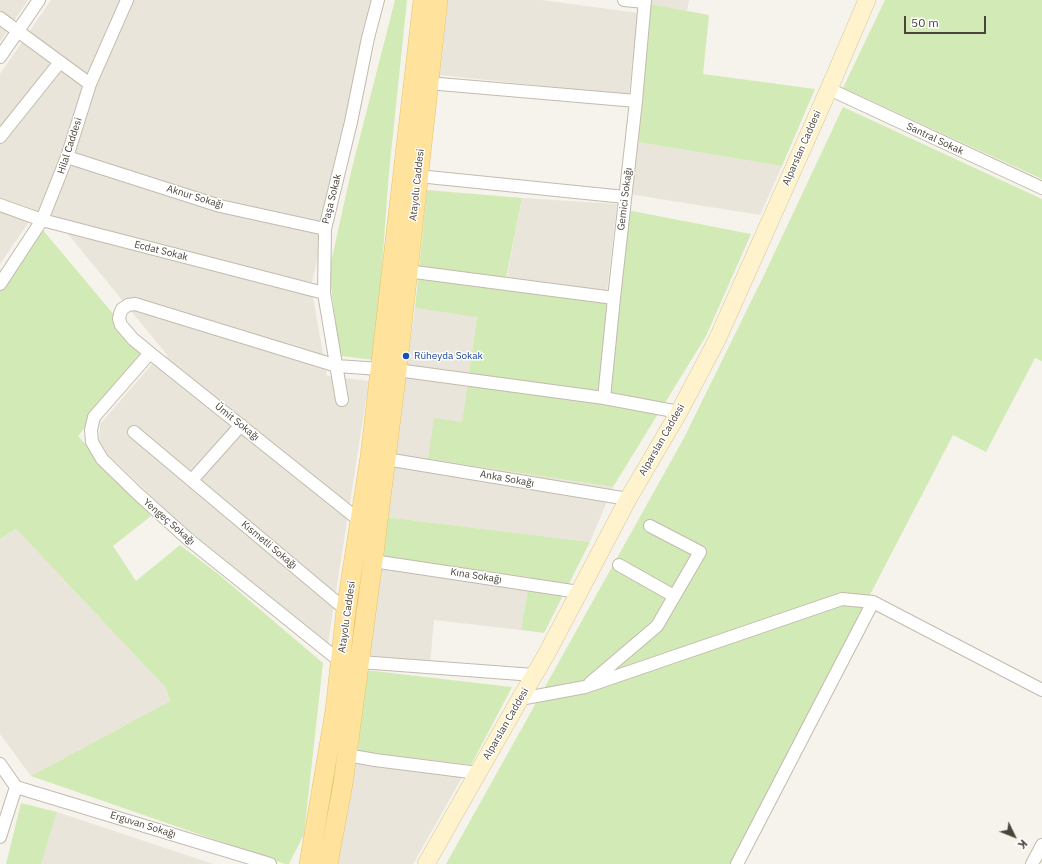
<!DOCTYPE html>
<meta charset="utf-8">
<style>
body{margin:0}
#map{position:relative;width:1042px;height:864px;overflow:hidden;background:#f6f3ec;font-family:"IBM Plex Sans",sans-serif}
canvas{display:block}
.north{position:absolute;left:994px;top:816px;width:40px;height:40px;-webkit-text-stroke:3px #fff;paint-order:stroke;rotate:133deg;font-size:11px;font-weight:700;line-height:16px;text-align:center;color:#4b4439}
.north::after{content:'';display:block;margin:auto;width:14px;height:18px;background:#4b4439;clip-path:polygon(50% 0,100% 100%,50% 72%,0 100%)}
.scale{position:absolute;left:904px;top:16px;width:82px;height:18px;box-sizing:border-box;border:2px solid #4b4439;border-top:0;padding-left:5px;font-size:12px;line-height:14px;white-space:nowrap;color:#4b4439;-webkit-text-stroke:3px #fff;paint-order:stroke}
</style>
<div id="map">
<canvas width="1042" height="864"></canvas>
<div class="north">K</div>
<div class="scale">50 m</div>
</div>
<script>
const ctx = document.querySelector('canvas').getContext('2d');
ctx.lineJoin = 'round';
function fill(path, color) {
  ctx.fillStyle = color;
  ctx.fill(path, 'evenodd');
}
function toPath(rows) {
  const path = new Path2D();
  for (const r of rows) {
    path.moveTo(r[0], r[1]);
    for (let i = 2; i < r.length; i += 2) path.lineTo(r[i], r[i + 1]);
  }
  return path;
}
function trace(path, color, width, dash) {
  ctx.strokeStyle = color;
  ctx.lineWidth = width;
  ctx.lineCap = dash ? 'butt' : 'round';
  ctx.setLineDash(dash || []);
  ctx.stroke(path);
}
function write(font, color, halo, rows, align = 'center') {
  ctx.font = font + ' "IBM Plex Sans",sans-serif';
  ctx.lineWidth = 3;
  ctx.setLineDash([]);
  ctx.textBaseline = 'middle';
  ctx.strokeStyle = halo;
  ctx.fillStyle = color;
  for (const [text, x, y, turn = 0] of rows) {
    ctx.save();
    ctx.translate(x, y);
    ctx.rotate((+turn || 0) * Math.PI / 180);
    ctx.textAlign = isNaN(turn) ? turn : align;
    if (halo) ctx.strokeText(text, 0, 0);
    ctx.fillText(text, 0, 0);
    ctx.restore();
  }
}
fill(toPath([
 [0,0,28,0,0,42],
 [51,0,375,0,339,171,311,286,327,376,369,381,328,643,183,526,99,446,100,424,153,363,168,356,49,211,31,219,0,264,0,74],
 [448,0,541,0,638,13,629,95,440,75],
 [650,0,689,0,687,11,650,4],
 [637,142,782,166,760,215,629,194],
 [522,198,617,204,607,292,507,277],
 [415,308,477,316,462,422,428,459,613,487,590,542,385,517],
 [16,529,166,688,170,701,31,776,0,734,0,539],
 [379,556,530,577,521,630,434,620,430,665,367,658],
 [353,763,464,774,413,864,335,864],
 [57,812,213,864,41,864]
]), '#eae5da');
fill(toPath([
 [395,0,407,0,389,172,375,360,340,356,329,271,351,172],
 [885,0,1042,0,1042,179,843,88],
 [650,4,709,15,703,74,815,89,782,166,637,142],
 [843,107,1042,199,1042,361,1035,358,986,452,953,435,730,864,446,864,684,438,765,273],
 [427,190,522,198,504,288,618,302,627,210,751,234,706,336,613,487,428,459,434,418,462,422,477,317,415,308],
 [42,229,146,353,78,436,151,516,113,546,136,581,180,545,217,573,323,663,304,834,289,864,285,864,31,776,170,701,166,688,16,529,0,539,0,291],
 [385,517,590,542,544,633,521,630,530,577,379,557],
 [365,670,512,687,471,765,358,751],
 [21,803,57,812,41,864,6,864]
]), '#d2eab5');
const street = toPath([
 [624,0,645,2],
 [0,18,90,84],
 [0,57,39,0],
 [428,83,636,101],
 [829,89,1042,188],
 [0,137,60,62],
 [67,157,220,206,325,229],
 [418,176,625,197],
 [0,205,42,220,324,293],
 [407,271,614,298],
 [0,284,42,220,67,157,90,84,127,0],
 [150,353,94,417,91,430,92,442,102,459,138,494,188,539,341,662],
 [397,370,604,398,679,412],
 [604,398,614,298,636,101,645,0],
 [342,400,324,293,325,229,351,122,368,38,378,0],
 [134,432,346,610],
 [386,459,628,499],
 [192,480,241,425],
 [359,520,150,353,133,339,121,325,119,319,120,314,122,309,128,305,135,304,337,366,380,369],
 [373,561,579,592],
 [619,565,674,596],
 [360,662,534,675],
 [590,683,657,626,700,552,650,526],
 [520,699,585,687,842,599,873,602,1042,690],
 [347,755,375,760,478,773],
 [0,764,16,787,0,837],
 [16,787,270,864],
 [737,864,873,602],
 [1032,864,1042,845]
]);
const secondary = toPath([
 [426,864,520,699,546,655,628,499,679,412,717,340,829,89,867,0]
]);
const primary = toPath([
 [309,864,335,711,346,610,370,457,423,0],
 [328,864,343,784,373,561,397,370,438,0]
]);
trace(street, '#c2bbae', 14);
trace(secondary, '#d6c79b', 18);
trace(primary, '#e6c16a', 20);
trace(street, '#fff', 12);
trace(secondary, '#fff3cd', 17);
trace(primary, '#ffe39c', 19);
for (const [x, y, r, color] of [
 [406,356,4,"#1a4fb4"]
]) {
  const dot = new Path2D();
  dot.arc(x, y, r, 0, 2 * Math.PI);
  ctx.fillStyle = color;
  ctx.fill(dot);
  trace(dot, '#fff', 1.5);
}
write('10px', '#4b4439', '#fff', [
 ["Santral Sokak",935,139,25],
 ["Hilal Caddesi",70,146,-72],
 ["Alparslan Caddesi",802,148,-66],
 ["Atayolu Caddesi",417,185,-84],
 ["Aknur Sokağı",195,197,17],
 ["Paşa Sokak",332,199,-76],
 ["Gemici Sokağı",625,199,-83],
 ["Ecdat Sokak",161,251,14],
 ["Ümit Sokağı",237,422,39],
 ["Alparslan Caddesi",662,440,-60],
 ["Anka Sokağı",507,479,10],
 ["Yengeç Sokağı",169,522,41],
 ["Kısmetli Sokağı",269,545,40],
 ["Kına Sokağı",476,576,9],
 ["Atayolu Caddesi",347,617,-82],
 ["Alparslan Caddesi",506,724,-60],
 ["Erguvan Sokağı",143,825,17]
]);
write('10px', '#164399', '#fff', [
 ["Rüheyda Sokak",414,356]
], 'left');
</script>
